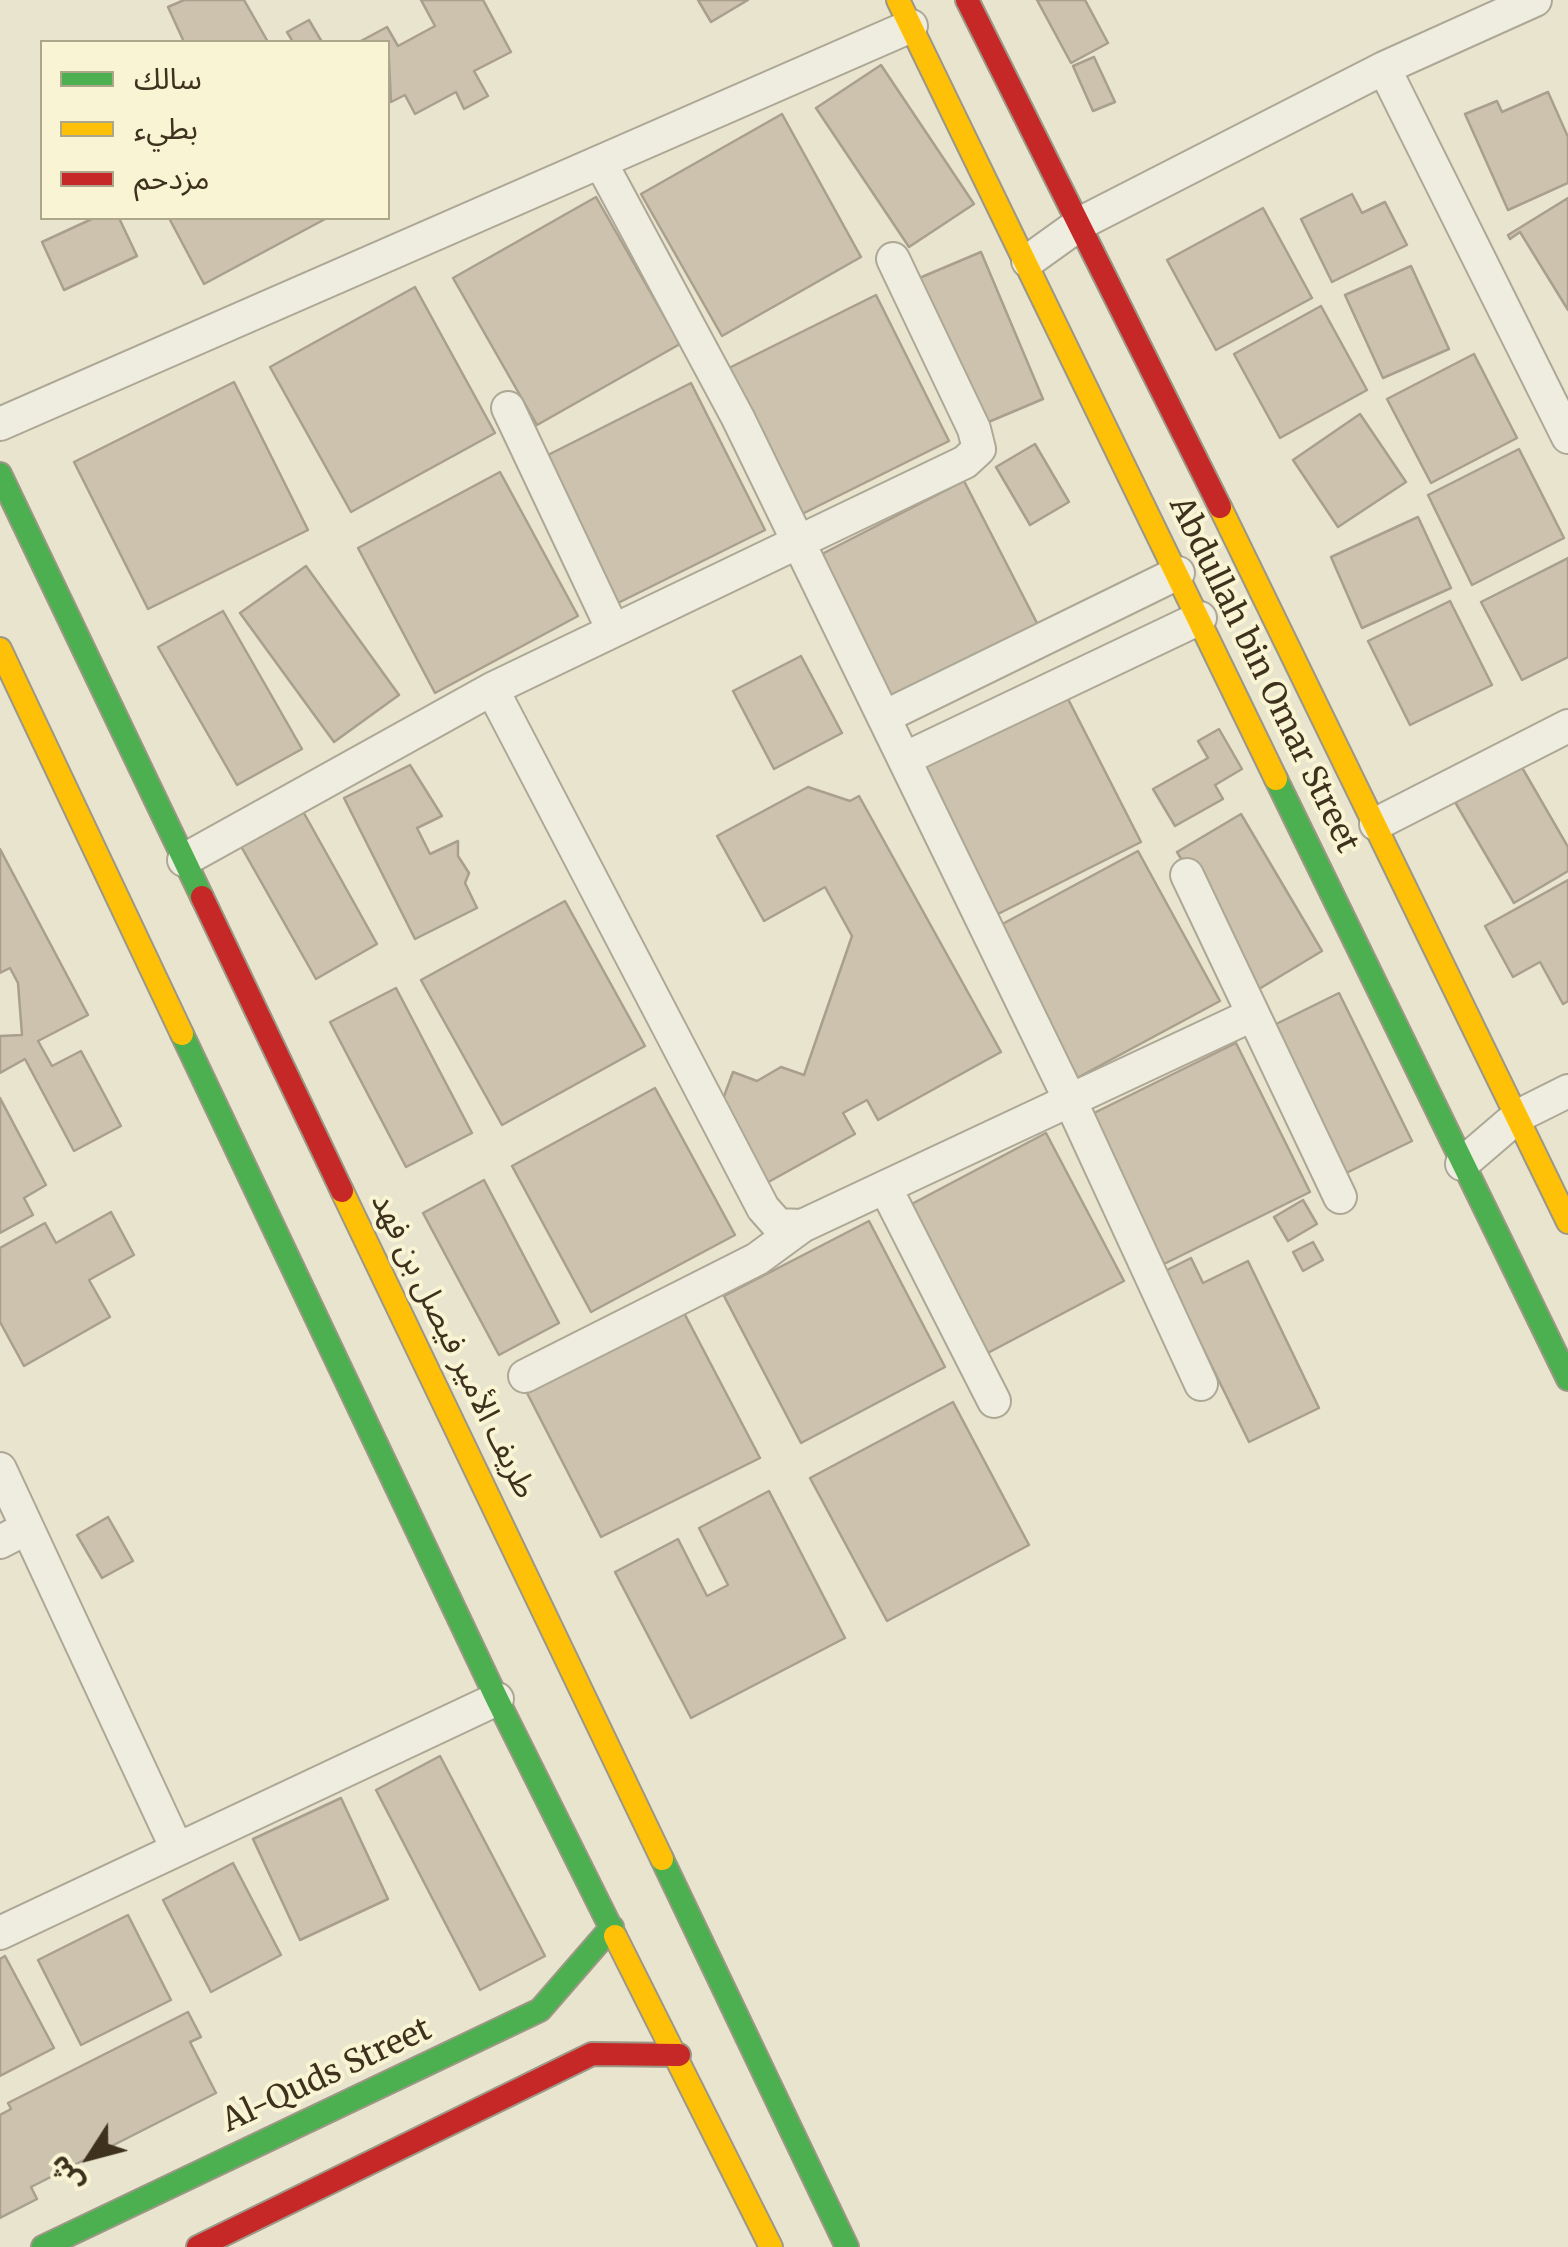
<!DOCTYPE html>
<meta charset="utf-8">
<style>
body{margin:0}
#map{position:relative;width:1568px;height:2247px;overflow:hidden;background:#e8e4ce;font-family:Merriweather,"Noto Sans Arabic",serif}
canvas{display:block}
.legend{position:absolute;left:40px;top:40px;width:350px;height:180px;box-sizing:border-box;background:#f9f4d3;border:2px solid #aea68a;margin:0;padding:12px 18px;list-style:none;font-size:30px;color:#3e311d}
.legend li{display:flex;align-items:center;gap:20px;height:50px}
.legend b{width:50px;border:2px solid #aea68a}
.north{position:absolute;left:40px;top:2107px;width:100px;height:100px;-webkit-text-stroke:8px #f9f4d3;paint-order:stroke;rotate:234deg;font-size:28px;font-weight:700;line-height:40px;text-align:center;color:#3e311d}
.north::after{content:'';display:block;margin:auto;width:35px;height:45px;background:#3e311d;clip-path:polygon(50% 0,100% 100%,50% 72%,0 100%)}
</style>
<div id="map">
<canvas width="1568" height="2247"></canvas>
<ul class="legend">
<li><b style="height:12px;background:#4caf50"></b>سالك</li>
<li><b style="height:12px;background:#ffc107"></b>بطيء</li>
<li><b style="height:12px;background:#c62828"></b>مزدحم</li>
</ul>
<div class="north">ش</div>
</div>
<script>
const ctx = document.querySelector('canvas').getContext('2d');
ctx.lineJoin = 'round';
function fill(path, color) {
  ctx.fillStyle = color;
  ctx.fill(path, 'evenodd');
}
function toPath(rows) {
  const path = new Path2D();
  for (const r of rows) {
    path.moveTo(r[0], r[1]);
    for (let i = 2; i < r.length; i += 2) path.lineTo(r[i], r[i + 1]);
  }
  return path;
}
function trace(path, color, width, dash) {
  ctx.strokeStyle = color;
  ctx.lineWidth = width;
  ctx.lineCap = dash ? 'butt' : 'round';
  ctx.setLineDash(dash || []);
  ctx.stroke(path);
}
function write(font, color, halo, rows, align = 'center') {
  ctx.font = font + ' Merriweather,"Noto Sans Arabic",serif';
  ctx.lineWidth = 8;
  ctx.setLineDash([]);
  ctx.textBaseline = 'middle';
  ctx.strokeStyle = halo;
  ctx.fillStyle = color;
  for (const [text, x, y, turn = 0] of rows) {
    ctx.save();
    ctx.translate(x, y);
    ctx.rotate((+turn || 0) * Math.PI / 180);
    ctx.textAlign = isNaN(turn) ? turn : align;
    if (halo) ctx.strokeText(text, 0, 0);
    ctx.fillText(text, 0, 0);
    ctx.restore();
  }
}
const building = toPath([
 [184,0,244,0,268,42,184,42,168,7,184,0],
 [421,0,483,0,511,52,474,71,488,96,464,109,456,92,415,114,405,95,391,102,388,42,359,42,387,27,398,46,435,26,421,0],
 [698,0,748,0,711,22,698,0],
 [1037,0,1085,0,1108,43,1071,63,1037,0],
 [309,20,322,42,293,42,287,32,309,20],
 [1094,57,1115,102,1093,111,1073,66,1094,57],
 [881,65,974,204,909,247,816,108,881,65],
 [1548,92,1568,137,1568,183,1508,210,1465,114,1497,101,1502,112,1548,92],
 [782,114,861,257,722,336,641,194,782,114],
 [1352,194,1362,213,1385,202,1407,245,1332,282,1301,219,1352,194],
 [596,197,680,344,537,425,453,278,596,197],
 [1568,198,1568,310,1520,232,1510,239,1508,235,1568,198],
 [1263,208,1312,298,1216,350,1167,260,1263,208],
 [94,218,119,218,137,256,64,290,42,242,94,218],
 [169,218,327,218,204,284,169,218],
 [981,252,1043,399,979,426,917,279,981,252],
 [1411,266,1449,349,1383,378,1345,295,1411,266],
 [415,287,495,433,351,512,270,367,415,287],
 [876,295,949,441,802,514,729,368,876,295],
 [1321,306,1367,390,1280,438,1234,354,1321,306],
 [1474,354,1517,438,1431,483,1387,399,1474,354],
 [234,382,308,530,148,609,74,462,234,382],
 [691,383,765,530,618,603,544,457,691,383],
 [1360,414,1406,482,1338,527,1293,460,1360,414],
 [1035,444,1069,502,1030,525,996,467,1035,444],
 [1519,449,1564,538,1472,585,1428,495,1519,449],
 [500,472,578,616,435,693,358,548,500,472],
 [964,481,1039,627,892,701,818,556,964,481],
 [1418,517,1451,588,1362,628,1331,557,1418,517],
 [1568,558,1568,657,1522,680,1481,602,1568,558],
 [306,566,399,695,334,742,240,613,306,566],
 [1450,601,1492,685,1410,725,1368,641,1450,601],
 [223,611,302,749,237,785,158,647,223,611],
 [801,656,842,733,774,769,733,691,801,656],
 [1064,691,1141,842,994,916,917,765,1064,691],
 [1219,729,1242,769,1215,785,1223,799,1175,826,1153,789,1208,758,1198,741,1219,729],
 [1520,764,1568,847,1568,871,1514,903,1455,802,1520,764],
 [410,765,442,816,417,828,430,854,458,841,458,856,469,873,465,883,477,908,415,939,344,798,410,765],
 [808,787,850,801,859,796,1001,1052,878,1120,867,1100,843,1113,855,1134,763,1185,720,1107,733,1072,757,1081,781,1067,804,1075,852,936,825,887,764,921,717,836,808,787],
 [300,806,377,944,316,979,238,841,300,806],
 [1241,814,1322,951,1259,989,1177,852,1241,814],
 [0,849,88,1015,38,1041,52,1066,81,1051,121,1126,74,1151,25,1059,0,1073,0,1036,22,1035,18,983,10,968,0,973,0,849],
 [1138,851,1220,1001,1077,1078,995,928,1138,851],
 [1568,880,1568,1001,1563,1004,1540,962,1513,977,1485,926,1568,880],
 [565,901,645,1046,502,1125,421,980,565,901],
 [396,988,472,1133,406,1167,330,1022,396,988],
 [1339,993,1412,1141,1340,1176,1268,1028,1339,993],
 [1236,1043,1310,1192,1164,1264,1090,1115,1236,1043],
 [655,1088,735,1235,591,1312,512,1166,655,1088],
 [0,1098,46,1185,24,1198,33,1215,0,1233,0,1098],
 [1046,1133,1124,1281,984,1355,906,1207,1046,1133],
 [484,1180,559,1323,499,1355,423,1213,484,1180],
 [1303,1200,1317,1224,1288,1241,1274,1217,1303,1200],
 [111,1212,134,1255,89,1280,110,1317,24,1366,0,1322,0,1248,45,1223,56,1243,111,1212],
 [869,1221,945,1367,801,1443,724,1296,869,1221],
 [1313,1242,1323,1260,1303,1271,1293,1252,1313,1242],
 [1191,1258,1203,1283,1248,1261,1319,1408,1249,1442,1165,1271,1191,1258],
 [682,1309,760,1458,601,1537,525,1389,682,1309],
 [953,1402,1029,1545,887,1621,810,1478,953,1402],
 [769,1491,845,1638,691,1718,615,1572,678,1539,707,1596,728,1585,699,1528,769,1491],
 [108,1517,133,1561,102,1578,77,1535,108,1517],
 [440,1756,545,1956,480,1990,376,1790,440,1756],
 [341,1798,388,1899,300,1940,253,1839,341,1798],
 [233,1863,281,1955,211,1992,163,1900,233,1863],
 [128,1915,171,2000,81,2045,38,1960,128,1915],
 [5,1956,54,2048,0,2076,0,1959,5,1956],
 [188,2012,201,2037,190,2042,216,2093,31,2187,37,2199,0,2218,0,2115,11,2109,8,2103,188,2012]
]);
fill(building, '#ccc2ae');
trace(building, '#a99f8c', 2.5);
const street = toPath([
 [1384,68,1568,437],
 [602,165,738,418,1070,1100,1201,1384],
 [893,259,974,429,979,449,965,462,492,689,763,1208,778,1225,802,1226,1252,1015],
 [1028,261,1081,223,1384,68,1535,0],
 [508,408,612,628],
 [0,424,911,26],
 [884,717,1178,573],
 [904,759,1200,618],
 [1376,824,1568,726],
 [184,860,492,689],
 [1187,875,1340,1197],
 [1462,1164,1518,1116,1568,1091],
 [885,1187,994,1401],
 [525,1376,757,1259,802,1226],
 [0,1469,177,1849],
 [0,1542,27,1528],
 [0,1933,497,1699]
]);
const fast = toPath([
 [0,474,202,897],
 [1276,779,1568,1379],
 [182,1034,497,1699,615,1936],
 [662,1859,847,2247],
 [43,2247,540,2010,612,1927]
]);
const slow = toPath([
 [898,0,1276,779],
 [1220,507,1568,1222],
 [0,649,182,1034],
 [342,1191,662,1859],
 [615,1936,771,2247]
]);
const jam = toPath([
 [967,0,1220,507],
 [202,897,342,1191],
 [198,2247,592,2054,679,2055]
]);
trace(street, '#ada896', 36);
trace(fast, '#9d9786', 26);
trace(slow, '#9d9786', 26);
trace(jam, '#9d9786', 26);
trace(street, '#efece0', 32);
trace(fast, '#4caf50', 22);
trace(slow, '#ffc107', 22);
trace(jam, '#c62828', 22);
write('32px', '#3e311d', '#f9f4d3', [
 ["Abdullah bin Omar Street",1263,675,64],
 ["طريف الأمير فيصل بن فهد",453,1346,64],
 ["Al-Quds Street",327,2076,-25]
]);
</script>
